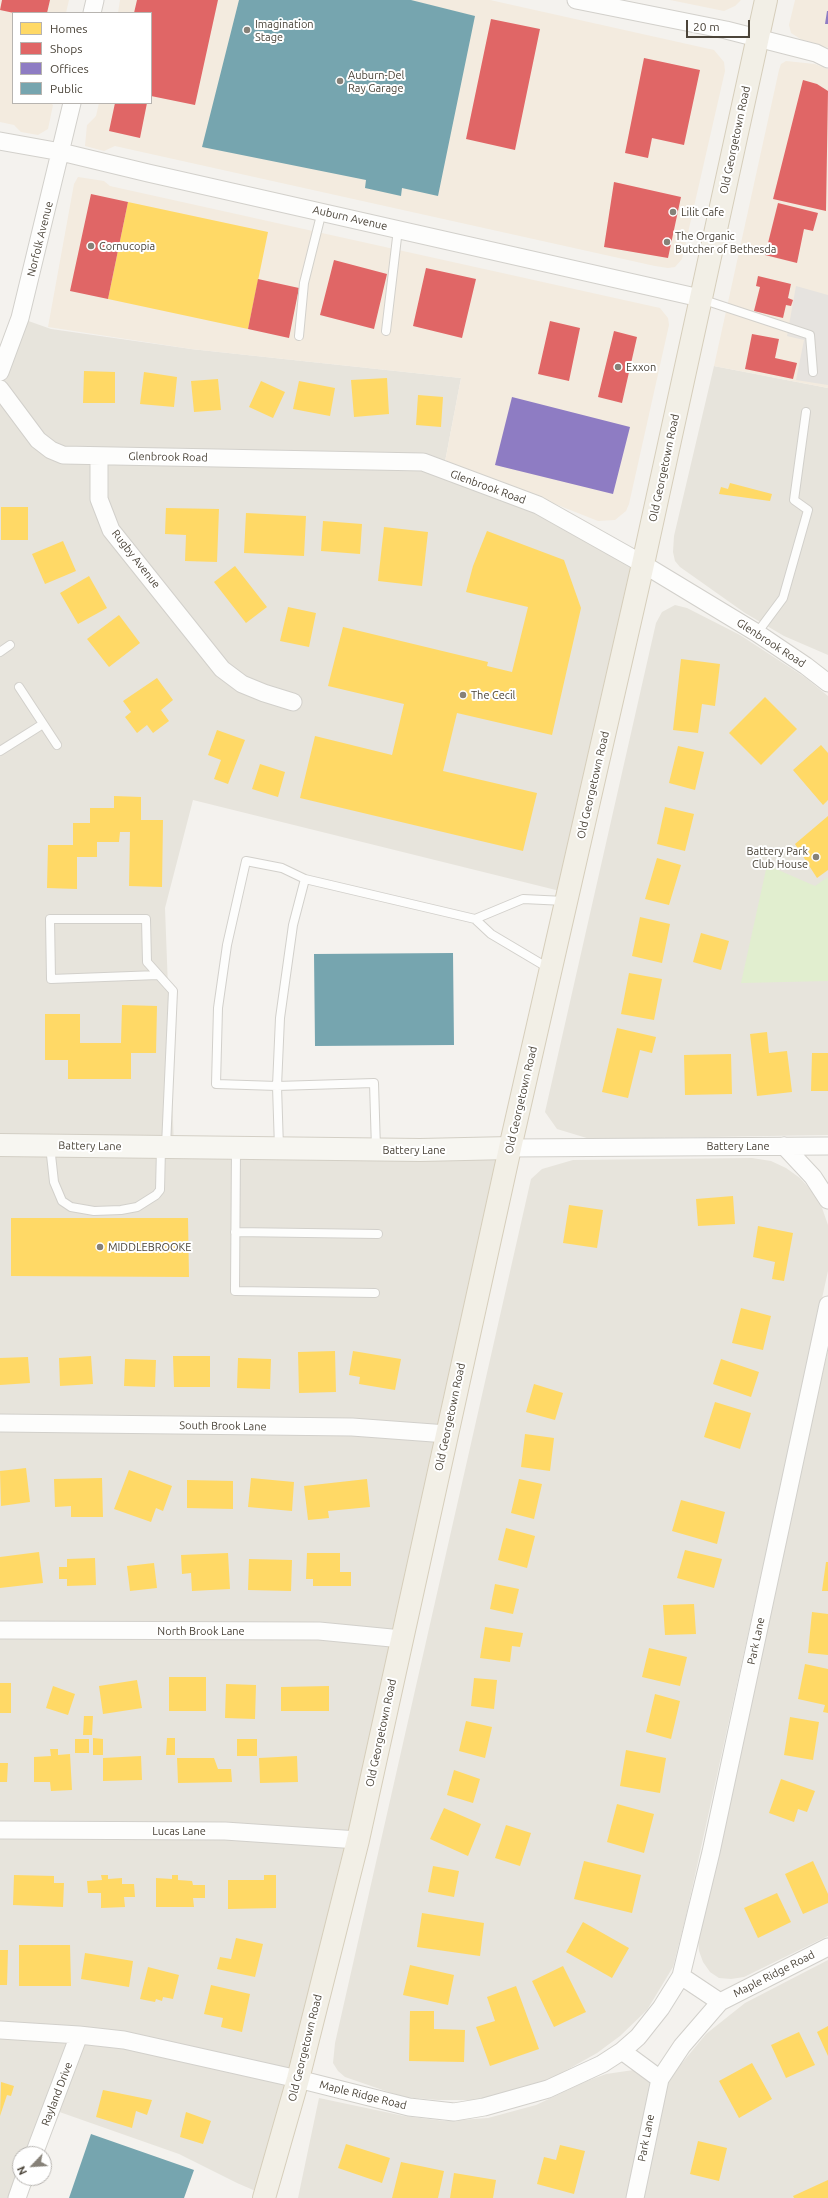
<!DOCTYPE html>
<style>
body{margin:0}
#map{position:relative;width:828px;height:2198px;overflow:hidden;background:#f4f2ee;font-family:Ubuntu,sans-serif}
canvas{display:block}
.legend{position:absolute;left:12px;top:12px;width:140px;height:92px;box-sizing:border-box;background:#fff;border:1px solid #b7b4b0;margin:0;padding:5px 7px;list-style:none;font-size:12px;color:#4b4439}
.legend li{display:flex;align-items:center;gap:8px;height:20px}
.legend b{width:20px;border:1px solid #b7b4b0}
.north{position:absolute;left:12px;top:2146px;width:40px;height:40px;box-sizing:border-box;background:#fff;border:1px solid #b7b4b0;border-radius:50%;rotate:245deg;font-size:11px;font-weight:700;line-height:16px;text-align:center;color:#4b4439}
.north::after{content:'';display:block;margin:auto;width:14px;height:18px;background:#868178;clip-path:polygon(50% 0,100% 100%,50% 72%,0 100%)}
.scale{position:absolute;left:686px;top:20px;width:64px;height:18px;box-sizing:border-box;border:2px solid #4b4439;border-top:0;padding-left:5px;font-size:12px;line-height:14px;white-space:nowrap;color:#4b4439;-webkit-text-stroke:3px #fff;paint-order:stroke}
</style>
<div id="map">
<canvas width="828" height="2198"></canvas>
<ul class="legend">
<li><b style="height:11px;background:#ffd966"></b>Homes</li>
<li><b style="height:11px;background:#e06666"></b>Shops</li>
<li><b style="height:11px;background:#8e7cc3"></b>Offices</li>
<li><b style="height:11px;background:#76a5af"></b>Public</li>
</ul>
<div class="north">N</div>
<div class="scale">20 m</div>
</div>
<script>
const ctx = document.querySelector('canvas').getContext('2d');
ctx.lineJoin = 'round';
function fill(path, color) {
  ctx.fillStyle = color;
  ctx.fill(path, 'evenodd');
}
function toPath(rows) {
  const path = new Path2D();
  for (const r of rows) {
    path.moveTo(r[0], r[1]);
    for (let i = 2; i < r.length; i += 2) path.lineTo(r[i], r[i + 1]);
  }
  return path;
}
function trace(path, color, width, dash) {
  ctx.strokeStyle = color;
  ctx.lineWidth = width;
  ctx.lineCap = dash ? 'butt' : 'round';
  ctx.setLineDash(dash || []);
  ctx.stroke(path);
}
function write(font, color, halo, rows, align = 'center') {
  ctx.font = font + ' Ubuntu,sans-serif';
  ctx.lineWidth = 4;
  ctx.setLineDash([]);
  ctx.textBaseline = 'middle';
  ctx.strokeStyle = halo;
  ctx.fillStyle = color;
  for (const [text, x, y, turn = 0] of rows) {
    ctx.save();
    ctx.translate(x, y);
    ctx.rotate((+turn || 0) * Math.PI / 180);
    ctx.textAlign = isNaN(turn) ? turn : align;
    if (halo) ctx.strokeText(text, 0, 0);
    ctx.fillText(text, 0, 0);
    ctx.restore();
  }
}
fill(toPath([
 [20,318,51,329,191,349,461,378,444,467,643,564,568,893,193,800,165,908,174,1147,510,1148,265,2195,237,2183,179,2154,51,2109,34,2154,20,2154,20,2178,17,2198,0,2198,0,372],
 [714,366,828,388,828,655,784,636,745,613,680,567,675,561,673,552,674,536],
 [675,605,687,608,740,635,806,678,828,696,828,1135,590,1139,557,1129,545,1112,656,623,662,612],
 [752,1158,771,1161,786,1168,800,1178,812,1191,821,1205,828,1225,828,1271,686,1916,673,1967,647,2010,620,2036,597,2053,551,2079,517,2092,477,2100,438,2100,403,2097,345,2077,338,2071,333,2063,335,2043,531,1179,542,1169,573,1160],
 [828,1349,828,1936,744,1977,731,1979,719,1978,710,1972,703,1962,699,1951,698,1939],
 [828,1960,828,2198,298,2198,319,2098,404,2116,445,2121,488,2118,536,2105,587,2081,606,2074,682,2063,706,2034,745,2003]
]), '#e7e4dc');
fill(toPath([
 [0,0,69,0,66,13,13,13,13,103,51,103,53,105,48,129,38,135,21,132,14,125,0,122],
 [120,0,490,0,714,50,724,62,725,71,682,259,675,267,668,268,655,266,115,146,104,151,85,146,87,125,96,116,99,103,151,103,151,13,118,13],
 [670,0,741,0,735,6,724,11],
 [795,0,828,0,828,48,802,40,791,33,789,25],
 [786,61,815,64,828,69,828,388,714,366,779,70,781,64],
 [78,177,104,181,110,186,660,308,668,318,669,325,629,504,626,511,615,520,598,521,512,487,444,467,461,378,191,349,48,327,74,184]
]), '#f3ebdf');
fill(toPath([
 [767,865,815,886,828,877,828,981,741,983]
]), '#e1eecf');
fill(toPath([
 [796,286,828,295,828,385,796,380,804,340,787,336]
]), '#e6e3df');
fill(toPath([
 [128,202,268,232,248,329,108,299],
 [84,371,115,372,115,403,83,403],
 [144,372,177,377,174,407,140,404],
 [387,378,389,414,354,417,351,380],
 [218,379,221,410,194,412,191,381],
 [261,381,285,392,273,418,249,407],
 [299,381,335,388,330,416,293,409],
 [418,395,443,397,441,427,416,425],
 [730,483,772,494,770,501,719,494,721,487,728,489],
 [1,507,28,507,28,540,1,540],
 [166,508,219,509,217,562,185,561,186,535,165,534],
 [246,513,306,516,304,556,244,553],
 [323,521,362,524,360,554,321,551],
 [384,527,428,532,422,586,378,581],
 [487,531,564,560,581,608,552,735,457,713,443,771,537,793,523,851,300,798,315,736,392,755,404,704,328,686,343,627,488,662,487,666,512,672,528,607,466,592,473,566],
 [63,541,76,571,45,584,32,554],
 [235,566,267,607,246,623,214,582],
 [89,576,107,608,78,624,60,593],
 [288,607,316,613,309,647,280,641],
 [119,615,140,643,109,667,87,639],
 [681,659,720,664,715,706,702,704,698,733,673,730],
 [157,678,173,700,161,710,169,721,153,733,147,725,137,733,125,717,131,712,123,701],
 [765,697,797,729,761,765,729,733],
 [217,730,245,740,228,784,214,779,221,760,208,755],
 [821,745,828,753,828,800,823,805,793,770],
 [678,746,704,752,695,790,669,783],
 [260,764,285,772,278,797,252,789],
 [114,796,141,797,141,820,163,820,162,887,129,886,130,832,120,832,119,842,97,842,97,857,77,857,77,889,47,888,48,845,73,845,73,823,90,823,90,808,114,808],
 [665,807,694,814,685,851,657,844],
 [828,816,828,870,817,878,795,844],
 [657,858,681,865,669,905,645,899],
 [640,917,670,924,662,963,632,956],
 [701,933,729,941,721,970,693,962],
 [629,973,662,979,654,1020,621,1014],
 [122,1005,157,1006,156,1053,131,1053,131,1079,68,1079,68,1060,45,1060,45,1014,80,1014,80,1043,121,1043],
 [617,1028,656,1037,652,1053,640,1050,628,1098,602,1092],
 [767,1032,769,1053,787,1051,792,1092,757,1096,750,1034],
 [812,1053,828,1053,828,1091,811,1091],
 [731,1054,732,1094,685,1095,684,1055],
 [733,1196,735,1224,698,1226,696,1199],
 [569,1205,603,1210,597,1248,563,1243],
 [11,1218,188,1218,189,1277,11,1276],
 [758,1226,793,1233,784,1281,772,1279,775,1262,753,1257],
 [741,1308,771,1316,763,1350,732,1343],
 [335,1351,336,1392,299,1393,298,1352],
 [353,1351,401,1359,395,1390,359,1384,360,1377,349,1375],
 [91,1356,93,1384,60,1386,59,1358],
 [173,1356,210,1356,210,1387,174,1387],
 [28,1357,30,1383,0,1385,0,1358],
 [238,1358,271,1359,270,1389,237,1388],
 [125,1359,156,1360,155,1387,124,1386],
 [721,1359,759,1372,751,1397,713,1384],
 [534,1384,563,1393,555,1420,526,1412],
 [715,1402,751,1413,740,1449,704,1437],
 [525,1434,554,1438,550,1471,521,1467],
 [26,1468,30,1502,1,1506,0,1471],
 [129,1470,172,1486,163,1511,156,1508,151,1522,114,1509],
 [102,1478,103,1517,71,1517,71,1506,55,1507,54,1479],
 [251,1478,294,1482,292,1511,248,1507],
 [367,1479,370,1507,328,1511,329,1518,308,1520,304,1486],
 [519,1479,542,1484,534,1519,511,1513],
 [187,1480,233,1481,233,1509,187,1508],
 [681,1500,725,1512,717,1544,672,1531],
 [506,1528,535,1536,527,1568,498,1560],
 [685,1550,722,1559,714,1588,677,1578],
 [39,1552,43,1583,0,1588,0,1557],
 [228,1553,230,1589,192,1591,191,1573,182,1574,181,1555],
 [307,1553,340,1553,340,1572,351,1572,351,1586,313,1586,313,1579,306,1579],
 [95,1558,96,1585,67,1586,67,1579,59,1579,59,1567,67,1567,67,1559],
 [249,1559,292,1560,291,1591,248,1590],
 [826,1562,828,1562,828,1591,822,1591],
 [154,1563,157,1588,130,1591,127,1566],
 [495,1584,519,1589,513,1614,490,1609],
 [694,1604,696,1634,665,1635,663,1605],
 [812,1612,828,1614,828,1655,808,1653],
 [485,1627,523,1633,520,1647,512,1646,510,1662,480,1658],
 [649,1648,687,1657,680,1686,642,1677],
 [805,1664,828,1669,828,1713,823,1712,825,1705,798,1699],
 [169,1677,206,1677,206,1711,169,1711],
 [474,1678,497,1680,494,1709,471,1706],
 [137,1680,142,1708,103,1714,99,1686],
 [0,1683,11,1683,11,1713,0,1713],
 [226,1684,256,1685,255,1719,225,1718],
 [53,1686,75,1694,68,1715,46,1708],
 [329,1686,329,1711,281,1711,281,1687],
 [655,1694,680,1701,671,1739,646,1732],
 [84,1716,93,1716,92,1735,83,1735],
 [790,1717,819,1722,813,1760,784,1755],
 [466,1721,492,1727,485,1758,459,1751],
 [93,1738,103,1739,103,1755,93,1755],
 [167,1738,175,1738,175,1755,166,1755],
 [75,1739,89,1739,89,1753,75,1753],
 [237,1739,257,1739,257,1756,237,1756],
 [50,1749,58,1749,58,1755,70,1754,72,1790,51,1791,50,1782,34,1782,34,1757,51,1756],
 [626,1750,666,1758,660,1793,620,1786],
 [141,1756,142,1780,103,1781,103,1758],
 [297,1756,298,1782,260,1783,259,1758],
 [177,1758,214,1758,218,1769,231,1769,232,1782,178,1783],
 [0,1763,8,1763,7,1782,0,1782],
 [454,1770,480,1779,473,1803,447,1795],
 [781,1779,815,1791,807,1812,798,1809,794,1822,769,1813],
 [617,1804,654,1814,644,1853,607,1842],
 [444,1808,481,1824,468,1856,430,1839],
 [506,1825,531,1833,520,1866,495,1858],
 [584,1861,641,1875,632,1913,574,1899],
 [813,1861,828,1894,828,1903,803,1914,785,1874],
 [433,1866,459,1871,454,1897,428,1892],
 [14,1875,54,1876,54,1883,64,1883,63,1907,13,1905],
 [101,1875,108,1875,108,1879,122,1878,122,1884,134,1884,135,1897,124,1897,125,1907,101,1908,101,1893,88,1893,87,1881,102,1880],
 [172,1875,178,1875,178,1880,192,1881,193,1885,205,1885,205,1898,193,1898,194,1907,156,1907,156,1878,172,1879],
 [264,1875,276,1875,276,1908,228,1909,228,1880,264,1880],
 [777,1893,791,1922,758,1938,744,1908],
 [422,1913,484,1923,480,1956,417,1947],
 [583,1922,629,1948,612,1978,566,1952],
 [236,1938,263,1944,255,1977,217,1969,220,1957,231,1959],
 [19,1945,70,1945,71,1986,19,1986],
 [0,1950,8,1950,7,1985,0,1985],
 [85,1953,133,1961,129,1987,81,1979],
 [410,1965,454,1975,448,2005,403,1995],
 [563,1966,586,2012,554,2027,532,1981],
 [148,1967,179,1975,173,1999,163,1997,162,2001,156,1999,155,2002,140,1999],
 [211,1985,250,1994,242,2032,221,2027,223,2018,204,2014],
 [516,1986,539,2049,490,2066,476,2027,495,2021,487,1997],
 [410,2011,434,2011,434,2029,465,2030,464,2062,409,2061],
 [828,2026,828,2056,817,2032],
 [799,2032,815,2065,786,2078,771,2045],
 [752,2063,772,2099,739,2118,719,2081],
 [1,2082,14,2086,11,2096,7,2095,0,2116],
 [103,2090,152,2100,147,2115,136,2111,132,2128,96,2117],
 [186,2112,211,2121,203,2144,180,2137],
 [698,2141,727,2148,719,2181,690,2174],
 [346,2144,390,2158,382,2183,338,2168],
 [560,2145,585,2151,574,2194,537,2184,544,2157,556,2160],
 [401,2162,444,2171,438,2198,392,2198],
 [454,2173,496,2180,493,2198,450,2198],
 [828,2180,828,2198,794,2198,793,2196]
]), '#ffd966');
fill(toPath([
 [2,0,50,0,47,13,14,13,0,10],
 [137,0,218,0,195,105,151,96,151,13,134,13],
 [491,19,540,29,515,150,466,139],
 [644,58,700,70,684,145,652,138,648,158,625,153],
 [803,80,817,84,828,91,826,211,773,199],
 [115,103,147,103,140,138,109,131],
 [614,182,681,197,668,258,604,247],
 [91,194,128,202,108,299,70,291],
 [778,203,818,213,813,231,804,229,797,263,765,255],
 [334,260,387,274,374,329,320,315],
 [426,268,476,279,462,338,413,326],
 [758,276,791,284,788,298,793,300,791,306,786,305,783,318,754,311,760,287,756,286],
 [258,279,299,288,289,338,248,329],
 [550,321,580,328,569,381,538,374],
 [614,331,637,337,622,403,598,397],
 [752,334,779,339,775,358,797,363,793,379,745,369]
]), '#e06666');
fill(toPath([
 [827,11,828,11,828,24,825,24],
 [512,397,630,427,613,494,495,465]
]), '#8e7cc3');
fill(toPath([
 [239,0,411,0,475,16,438,196,402,188,401,196,365,188,366,180,202,147],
 [453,953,454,1045,315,1046,314,954],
 [91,2134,194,2170,184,2198,69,2198]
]), '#76a5af');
const lane = toPath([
 [701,299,810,335,813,372],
 [386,331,398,229],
 [299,336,304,283,322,211],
 [757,633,783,598,808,510,794,500,806,412],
 [0,652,10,645],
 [19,687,57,745],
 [0,751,43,724],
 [305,879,293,925,280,1018,277,1086,374,1083,376,1149],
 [475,919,523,899,565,901],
 [158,975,51,979,50,919,146,919,147,962,173,991,166,1146],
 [50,1146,54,1182,62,1201,71,1207,94,1211,121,1210,137,1207,156,1195,160,1190,161,1148],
 [279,1148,277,1086,216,1084,218,1008,227,945,246,861,282,868,305,879,475,919,491,934,550,969],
 [236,1149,235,1291,375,1293],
 [235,1232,378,1234]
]);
const street = toPath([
 [576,0,726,30,816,53,828,59],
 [92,13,95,0],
 [0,141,61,152,148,173,700,298],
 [0,372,20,318,72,103],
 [0,389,38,440,51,450,63,455,423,462,538,505,643,564,757,633,806,666,828,683],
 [99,456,99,499,111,530,222,669,242,684,264,693,293,702],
 [784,1146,813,1177,828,1200],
 [510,1148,828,1146],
 [0,1423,352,1427,447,1434],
 [0,1630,319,1631,402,1639],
 [0,1830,225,1831,358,1840],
 [681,1976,711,1852,828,1305],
 [720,2002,828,1947],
 [0,2030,79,2035,124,2040,298,2079,409,2107,454,2112,484,2107,548,2089,602,2064,622,2051],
 [34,2154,79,2035],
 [17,2198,24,2178],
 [635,2198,660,2079,682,2046,720,2002,681,1976,661,2008,638,2037,622,2051,660,2079]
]);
const secondary = toPath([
 [0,1145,420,1150,510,1148]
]);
const primary = toPath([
 [264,2198,298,2079,358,1840,510,1148,643,564,766,0]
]);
trace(lane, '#d2d0cb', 10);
trace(street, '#d2d0cb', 19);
trace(secondary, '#d3cfc5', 24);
trace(primary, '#d6cebb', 24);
trace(lane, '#fdfdfc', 8);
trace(street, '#fdfdfc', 17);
trace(secondary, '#f7f6f1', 22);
trace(primary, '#f2efe6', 22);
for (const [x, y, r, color] of [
 [247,30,4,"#868178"],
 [340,81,4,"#868178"],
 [673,212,4,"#868178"],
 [667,242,4,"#868178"],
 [91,246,4,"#868178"],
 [618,367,4,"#868178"],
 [463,695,4,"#868178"],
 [816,857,4,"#868178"],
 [100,1247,4,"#868178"]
]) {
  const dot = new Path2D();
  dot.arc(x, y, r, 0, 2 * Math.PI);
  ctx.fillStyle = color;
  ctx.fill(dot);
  trace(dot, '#fff', 1.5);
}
write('11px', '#4b4439', '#fff', [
 ["Imagination",255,24],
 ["Stage",255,37],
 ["Auburn-Del",348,75],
 ["Ray Garage",348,88],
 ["Lilit Cafe",681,212],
 ["The Organic",675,236],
 ["Butcher of Bethesda",675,249],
 ["Cornucopia",99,246],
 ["Exxon",626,367],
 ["The Cecil",471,695],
 ["Battery Park",808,851,"right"],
 ["Club House",808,864,"right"],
 ["MIDDLEBROOKE",108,1247]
], 'left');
write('11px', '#4b4439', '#fff', [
 ["Old Georgetown Road",735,140,-78],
 ["Auburn Avenue",350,218,13],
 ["Norfolk Avenue",40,239,-76],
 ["Glenbrook Road",168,457,1],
 ["Old Georgetown Road",664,468,-78],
 ["Glenbrook Road",488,487,20],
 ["Rugby Avenue",136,559,52],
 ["Glenbrook Road",771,643,33],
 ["Old Georgetown Road",593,785,-77],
 ["Old Georgetown Road",521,1100,-77],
 ["Battery Lane",90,1146,1],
 ["Battery Lane",738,1146],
 ["Battery Lane",414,1150],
 ["Old Georgetown Road",450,1417,-78],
 ["South Brook Lane",223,1426,1],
 ["North Brook Lane",201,1631],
 ["Park Lane",756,1641,-78],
 ["Old Georgetown Road",381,1733,-78],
 ["Lucas Lane",179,1831],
 ["Maple Ridge Road",774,1974,-27],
 ["Old Georgetown Road",305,2048,-76],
 ["Rayland Drive",57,2094,-69],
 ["Maple Ridge Road",363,2095,14],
 ["Park Lane",646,2138,-79]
]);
</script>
